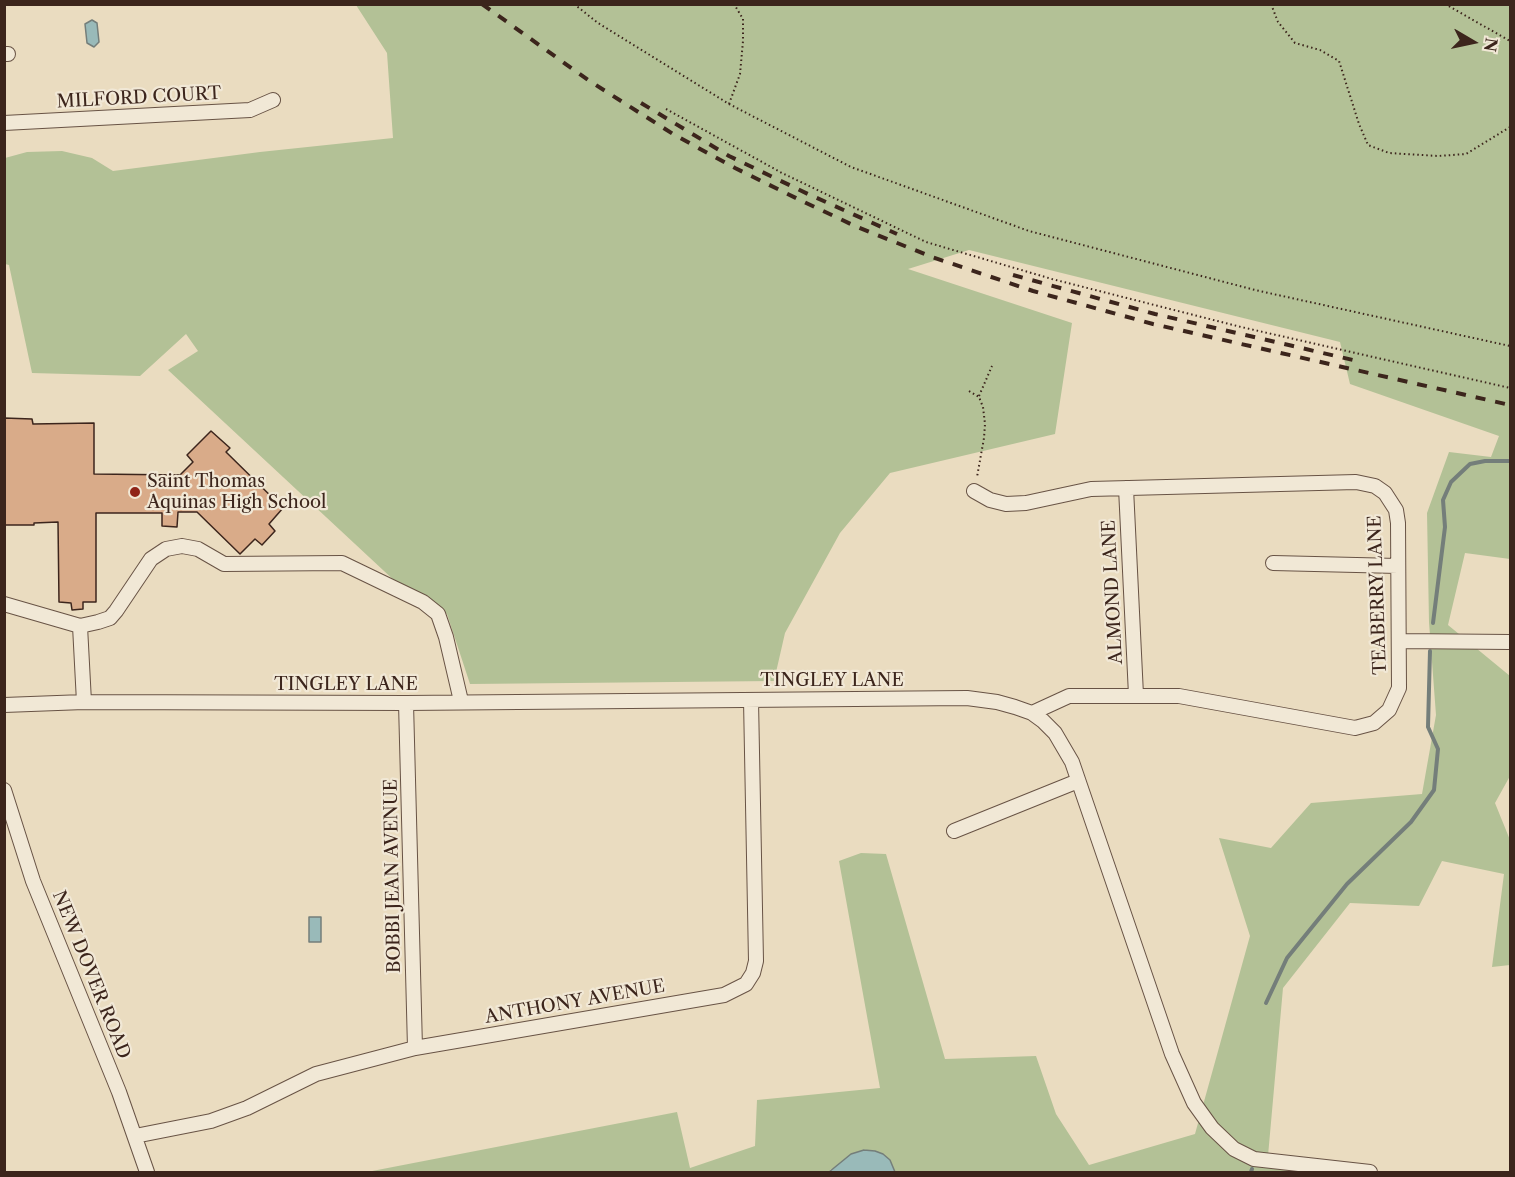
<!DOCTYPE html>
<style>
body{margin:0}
#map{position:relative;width:1515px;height:1177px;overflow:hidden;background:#eadcc0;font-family:"Libre Caslon Text",serif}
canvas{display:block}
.frame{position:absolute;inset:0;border:6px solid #3c251c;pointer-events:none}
.north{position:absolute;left:1443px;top:12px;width:60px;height:60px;-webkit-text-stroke:4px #f1e8d6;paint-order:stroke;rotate:99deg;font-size:16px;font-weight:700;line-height:24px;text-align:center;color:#3c251c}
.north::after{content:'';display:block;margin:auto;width:21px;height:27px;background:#3c251c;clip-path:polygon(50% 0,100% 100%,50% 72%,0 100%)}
</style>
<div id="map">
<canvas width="1515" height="1177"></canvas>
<div class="frame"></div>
<div class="north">N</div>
</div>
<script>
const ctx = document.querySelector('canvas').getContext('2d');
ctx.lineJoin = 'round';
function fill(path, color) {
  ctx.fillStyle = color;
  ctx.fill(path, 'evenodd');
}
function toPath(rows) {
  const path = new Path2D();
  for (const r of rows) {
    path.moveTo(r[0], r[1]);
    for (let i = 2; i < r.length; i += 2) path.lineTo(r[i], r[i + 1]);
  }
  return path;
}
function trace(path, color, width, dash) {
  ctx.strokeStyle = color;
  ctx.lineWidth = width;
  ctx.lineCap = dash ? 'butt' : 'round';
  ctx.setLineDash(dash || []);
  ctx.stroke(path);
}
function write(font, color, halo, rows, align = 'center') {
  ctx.font = font + ' "Libre Caslon Text",serif';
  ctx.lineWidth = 4.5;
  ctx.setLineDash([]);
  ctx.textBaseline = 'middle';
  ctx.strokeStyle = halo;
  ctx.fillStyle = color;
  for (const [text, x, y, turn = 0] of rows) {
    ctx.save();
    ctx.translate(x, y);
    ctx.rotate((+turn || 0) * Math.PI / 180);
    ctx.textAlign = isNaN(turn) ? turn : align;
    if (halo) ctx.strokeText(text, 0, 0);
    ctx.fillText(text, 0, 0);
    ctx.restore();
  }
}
fill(toPath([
 [356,5,1510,5,1510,559,1465,553,1448,625,1510,676,1510,776,1495,803,1510,840,1510,965,1492,967,1504,874,1442,861,1419,906,1350,903,1283,988,1267,1167,1302,1172,895,1172,890,1161,831,1169,829,1172,367,1172,677,1112,690,1168,755,1146,757,1100,880,1088,839,861,861,853,886,854,945,1059,1036,1056,1056,1114,1089,1165,1195,1134,1250,936,1219,838,1271,848,1311,803,1422,794,1436,715,1429,622,1427,513,1449,452,1491,457,1499,436,1350,384,1340,342,969,250,908,269,1072,323,1055,434,890,473,840,533,785,633,774,681,470,684,447,614,398,584,168,370,198,351,186,334,140,376,32,373,9,265,5,264,5,158,27,152,62,151,92,158,113,171,260,152,393,138,387,53]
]), '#b3c196');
const water = toPath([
 [92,20,97,23,99,42,94,47,87,43,85,24,92,20],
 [309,917,321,917,321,942,309,942,309,917],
 [864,1150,875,1151,883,1154,890,1160,895,1172,829,1172,851,1154,864,1150]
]);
fill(water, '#99bab9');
trace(water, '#747e7a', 1.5);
trace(toPath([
 [1433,623,1445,527,1443,500,1451,482,1470,464,1485,461,1510,461],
 [1266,1003,1287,958,1347,884,1411,822,1434,790,1438,749,1428,727,1430,651],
 [1251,1172,1252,1169]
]), '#747e7a', 4);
const building = toPath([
 [4,418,32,419,33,424,94,423,94,474,180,475,193,462,187,455,211,431,230,448,226,452,283,508,269,524,275,531,262,545,255,539,240,554,197,512,178,512,177,527,162,526,162,513,96,513,96,602,83,602,83,609,72,610,71,603,59,602,58,522,34,523,34,525,4,525,4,418]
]);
fill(building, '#d9ab89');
trace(building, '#3c251c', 1.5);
const minor = toPath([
 [4,54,8,54],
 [4,123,250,110,273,100],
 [1126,488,1136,695],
 [974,491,990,500,1006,504,1026,503,1091,489,1356,482,1375,486,1385,493,1396,510,1398,523,1399,688,1389,710,1374,723,1355,728,1179,696,1069,696,1032,713],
 [1273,563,1398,566],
 [4,604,80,626,98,622,110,618,116,611,151,559,166,549,182,546,198,549,224,564,342,563,423,602,438,614,446,637,461,701],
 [80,626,84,702],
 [1399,641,1510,642],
 [406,703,415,1048],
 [4,705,84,702,406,703,967,698,997,702,1015,707,1032,713,1043,721,1055,733,1072,762,1172,1054,1194,1103,1212,1128,1234,1149,1254,1159,1370,1172],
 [4,790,33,881,119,1092,147,1172],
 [954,831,1078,781],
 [135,1136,211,1121,247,1108,316,1074,415,1048,724,995,746,984,753,973,756,961,751,700]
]);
trace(minor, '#685345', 16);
trace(toPath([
 [574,4,598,23,729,104,851,167,1029,231,1255,290,1510,346],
 [1271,4,1278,22,1295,43,1320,50,1339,61,1359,124,1368,145,1389,153,1438,156,1466,154,1510,127],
 [1445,4,1510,41],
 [729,104,740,74,743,41,743,19,734,4],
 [666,109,782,173,926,242,1052,279,1241,327,1510,388],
 [969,391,979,397,983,407,985,424,984,438,977,477],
 [979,396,992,366]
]), '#3c251c', 2, [1.5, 3]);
trace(minor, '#f1e8d6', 14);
trace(toPath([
 [482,4,588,80,673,134,735,168,804,202,855,226,932,257,1033,291,1153,324,1510,405],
 [641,103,729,156,808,194,897,234],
 [1013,275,1155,314,1353,360]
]), '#3c251c', 4, [10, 10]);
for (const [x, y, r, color] of [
 [135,492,6,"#8f2418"]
]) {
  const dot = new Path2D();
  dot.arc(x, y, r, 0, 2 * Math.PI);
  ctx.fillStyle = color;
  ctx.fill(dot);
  trace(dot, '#f1e8d6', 2);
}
write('18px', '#3c251c', '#f1e8d6', [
 ["MILFORD COURT",139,98,-3],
 ["ALMOND LANE",1113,592,-93],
 ["TEABERRY LANE",1378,595,-92],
 ["TINGLEY LANE",832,681],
 ["TINGLEY LANE",346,685],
 ["BOBBI JEAN AVENUE",393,876,-91],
 ["NEW DOVER ROAD",91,975,68],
 ["ANTHONY AVENUE",575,1002,-10]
]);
write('18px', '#3c251c', '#f1e8d6', [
 ["Saint Thomas",147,482],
 ["Aquinas High School",147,503]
], 'left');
</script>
